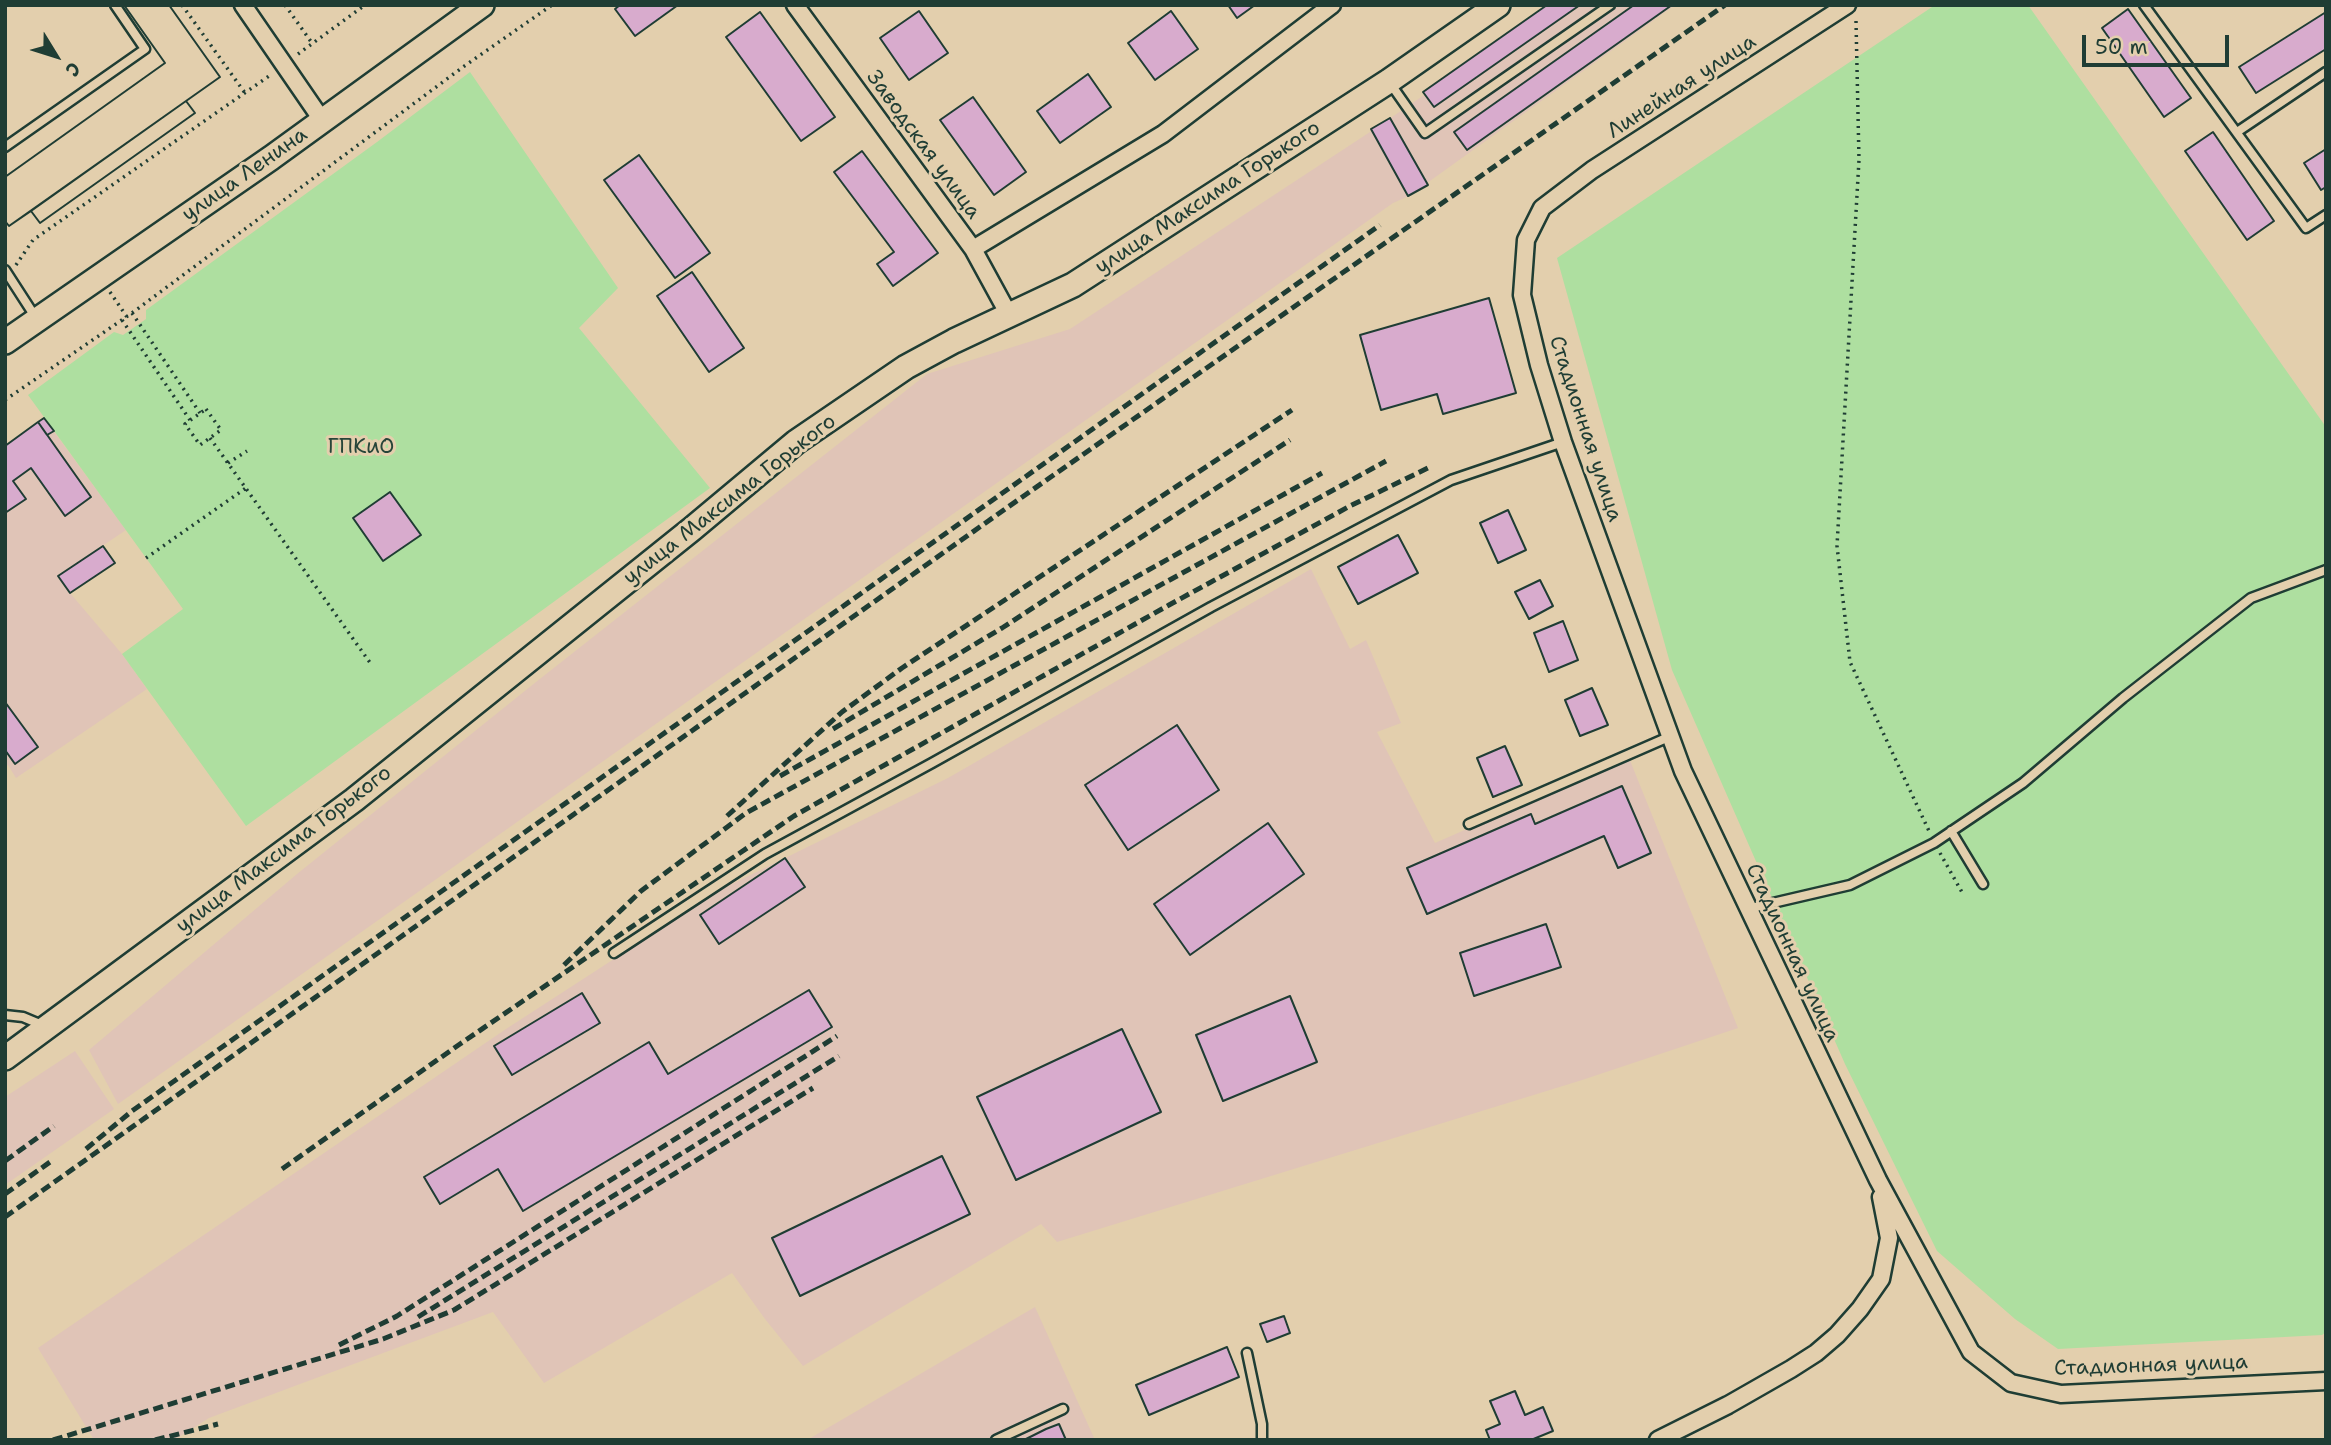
<!DOCTYPE html>
<meta charset="utf-8">
<style>
body{margin:0}
#map{position:relative;width:2331px;height:1445px;overflow:hidden;background:#e3cfad;font-family:"Shantell Sans",sans-serif}
canvas{display:block}
.frame{position:absolute;inset:0;border:7px solid #1f3d34;pointer-events:none}
.north{position:absolute;left:21px;top:21px;width:70px;height:70px;-webkit-text-stroke:5px #e3cfad;paint-order:stroke;rotate:128deg;font-size:19px;font-weight:700;line-height:28px;text-align:center;color:#1f3d34}
.north::after{content:'';display:block;margin:auto;width:24px;height:32px;background:#1f3d34;clip-path:polygon(50% 0,100% 100%,50% 72%,0 100%)}
.scale{position:absolute;left:2082px;top:35px;width:147px;height:32px;box-sizing:border-box;border:4px solid #1f3d34;border-top:0;padding-left:9px;font-size:21px;line-height:24px;white-space:nowrap;color:#1f3d34;-webkit-text-stroke:5px #e3cfad;paint-order:stroke}
</style>
<div id="map">
<canvas width="2331" height="1445"></canvas>
<div class="frame"></div>
<div class="north">С</div>
<div class="scale">50 m</div>
</div>
<script>
const ctx = document.querySelector('canvas').getContext('2d');
ctx.lineJoin = 'round';
function fill(path, color) {
  ctx.fillStyle = color;
  ctx.fill(path, 'evenodd');
}
function toPath(rows) {
  const path = new Path2D();
  for (const r of rows) {
    path.moveTo(r[0], r[1]);
    for (let i = 2; i < r.length; i += 2) path.lineTo(r[i], r[i + 1]);
  }
  return path;
}
function trace(path, color, width, dash) {
  ctx.strokeStyle = color;
  ctx.lineWidth = width;
  ctx.lineCap = dash ? 'butt' : 'round';
  ctx.setLineDash(dash || []);
  ctx.stroke(path);
}
function write(font, color, halo, rows, align = 'center') {
  ctx.font = font + ' "Shantell Sans",sans-serif';
  ctx.lineWidth = 6;
  ctx.setLineDash([]);
  ctx.textBaseline = 'middle';
  ctx.strokeStyle = halo;
  ctx.fillStyle = color;
  for (const [text, x, y, turn = 0] of rows) {
    ctx.save();
    ctx.translate(x, y);
    ctx.rotate((+turn || 0) * Math.PI / 180);
    ctx.textAlign = isNaN(turn) ? turn : align;
    if (halo) ctx.strokeText(text, 0, 0);
    ctx.fillText(text, 0, 0);
    ctx.restore();
  }
}
fill(toPath([
 [1556,5,1675,5,1409,196,1393,203,118,1104,89,1050,297,874,536,682,927,374,1070,329,1370,132],
 [44,418,126,530,58,576,70,593,122,654,147,689,16,778,8,765,5,766,5,446],
 [1311,569,1350,649,1366,640,1401,723,1377,732,1435,843,1629,758,1738,1028,1579,1081,1057,1242,1041,1224,803,1366,765,1319,732,1273,544,1383,493,1312,209,1418,174,1440,94,1440,38,1348,506,1029,722,889,948,778],
 [75,1051,114,1109,5,1185,5,1097],
 [1035,1307,1095,1440,807,1440]
]), '#e0c4b7');
fill(toPath([
 [1935,5,2028,5,2326,427,2326,1332,2322,1335,2058,1349,2015,1319,1937,1251,1845,1064,1672,670,1557,258],
 [470,72,618,288,579,328,710,488,246,826,122,654,183,609,28,395,114,332,123,335,146,319,146,310,377,142]
]), '#aedfa0');
const building = toPath([
 [124,5,169,5,220,77,9,226,5,221,5,177,165,63,124,5],
 [124,5,169,5,220,77,186,101,195,113,40,223,31,211,9,226,5,221,5,177,165,63,124,5],
 [620,5,678,5,635,36,615,9,620,5],
 [1228,5,1255,5,1237,18,1228,5],
 [1547,5,1580,5,1434,107,1423,92,1547,5],
 [1634,5,1672,5,1467,150,1454,132,1634,5],
 [2128,9,2191,98,2164,117,2102,28,2128,9],
 [919,11,948,53,909,80,880,38,919,11],
 [1171,11,1198,49,1155,80,1128,43,1171,11],
 [760,12,835,117,801,141,726,37,760,12],
 [2326,12,2326,49,2256,93,2239,67,2326,12],
 [1088,74,1111,107,1060,143,1037,111,1088,74],
 [973,97,1026,172,994,195,940,120,973,97],
 [186,101,195,113,40,223,31,211,186,101],
 [1390,118,1428,185,1408,196,1371,129,1390,118],
 [2213,132,2274,221,2247,240,2185,151,2213,132],
 [2326,149,2326,187,2321,190,2304,163,2326,149],
 [862,151,938,253,893,286,877,264,894,252,834,172,862,151],
 [639,155,710,253,675,278,604,180,639,155],
 [692,272,744,348,709,372,657,296,692,272],
 [1489,298,1516,393,1443,414,1437,394,1381,410,1360,335,1489,298],
 [44,418,54,431,47,435,38,422,44,418],
 [38,422,91,497,65,516,31,468,13,481,26,499,5,513,5,446,38,422],
 [390,492,421,535,383,561,353,518,390,492],
 [1508,510,1526,550,1498,563,1480,523,1508,510],
 [1398,535,1418,573,1358,604,1338,567,1398,535],
 [103,546,115,563,70,593,58,576,103,546],
 [1540,580,1553,606,1529,619,1515,592,1540,580],
 [1563,621,1578,660,1549,672,1534,633,1563,621],
 [1592,688,1608,725,1580,736,1565,700,1592,688],
 [5,702,38,747,15,764,5,750,5,702],
 [1177,725,1219,790,1128,850,1085,785,1177,725],
 [1505,746,1522,785,1493,797,1477,758,1505,746],
 [1622,786,1651,853,1618,868,1604,836,1427,914,1407,868,1531,814,1535,824,1622,786],
 [1268,823,1304,874,1190,955,1154,904,1268,823],
 [785,858,805,887,719,944,700,915,785,858],
 [1546,924,1561,967,1474,996,1460,953,1546,924],
 [809,990,832,1027,523,1211,498,1169,440,1204,424,1177,649,1042,668,1074,809,990],
 [582,993,600,1023,512,1075,494,1046,582,993],
 [1290,996,1317,1062,1223,1101,1196,1035,1290,996],
 [1122,1029,1161,1112,1016,1180,977,1097,1122,1029],
 [942,1156,970,1214,800,1296,772,1238,942,1156],
 [1284,1316,1290,1333,1267,1342,1260,1324,1284,1316],
 [1227,1347,1239,1377,1149,1415,1136,1385,1227,1347],
 [1515,1391,1525,1415,1543,1407,1553,1431,1531,1440,1490,1440,1486,1430,1500,1424,1490,1401,1515,1391],
 [1059,1424,1066,1440,1024,1440,1046,1429,1059,1424]
]);
fill(building, '#d8abcd');
trace(building, '#1f3d34', 2);
const lane = toPath([
 [2144,5,2306,228,2326,215],
 [1390,83,1425,133,1610,5],
 [2237,132,2326,72],
 [5,147,145,49,115,5],
 [5,270,36,318],
 [1469,824,1671,736],
 [1951,831,1983,884],
 [1747,909,1850,885,1934,843,2023,783,2123,698,2251,598,2326,570],
 [614,953,765,854,932,763,1211,607,1451,480,1563,442],
 [5,1015,23,1017,42,1025],
 [1247,1353,1262,1424,1262,1440],
 [996,1440,1063,1409]
]);
const street = toPath([
 [243,5,322,120],
 [795,5,973,249,1009,315],
 [1847,5,1592,170,1542,208,1526,240,1522,295,1539,365,1563,442,1683,771,1878,1180,1971,1352,2011,1383,2061,1394,2326,1381],
 [973,249,1163,134,1332,5],
 [1658,1440,1728,1405,1791,1369,1816,1353,1837,1335,1860,1309,1881,1279,1889,1238,1881,1197]
]);
const secondary = toPath([
 [5,342,271,158,482,5],
 [5,1058,354,800,692,529,796,442,906,367,954,341,1073,285,1389,81,1498,5]
]);
trace(lane, '#1f3d34', 13);
trace(street, '#1f3d34', 21);
trace(secondary, '#1f3d34', 28);
trace(toPath([
 [182,5,245,93],
 [285,5,312,43],
 [1856,21,1859,160,1837,546,1850,662,1929,831],
 [298,54,365,5],
 [16,265,33,240,272,74],
 [110,292,127,317],
 [132,313,200,413],
 [122,320,190,420],
 [5,400,132,313,463,67,552,5],
 [206,409,221,430,200,445,185,424,206,409],
 [210,438,371,664],
 [228,463,247,451],
 [146,558,246,488],
 [1940,853,1963,894]
]), '#1f3d34', 3.5, [2, 5]);
trace(lane, '#e3cfad', 8);
trace(street, '#e3cfad', 16);
trace(secondary, '#e3cfad', 23);
trace(toPath([
 [833,729,1002,628,1290,440],
 [780,776,1322,473],
 [727,816,842,712,902,668,1292,410],
 [564,965,641,891,746,813,1386,461],
 [86,1149,132,1111,1380,225],
 [5,1161,54,1126],
 [282,1169,460,1044,794,816,1169,605,1350,506,1430,467],
 [5,1194,50,1162],
 [5,1217,1008,507,1725,5],
 [418,1317,839,1056],
 [339,1345,397,1316,837,1036],
 [53,1440,383,1339,454,1310,813,1088],
 [155,1440,218,1424]
]), '#1f3d34', 5, [10, 5]);
write('21px', '#1f3d34', '#e3cfad', [
 ["Линейная улица",1682,87,-33],
 ["Заводская улица",923,145,54],
 ["улица Ленина",245,175,-35],
 ["улица Максима Горького",1208,198,-33],
 ["Стадионная улица",1585,429,72],
 ["улица Максима Горького",730,500,-38],
 ["улица Максима Горького",284,850,-37],
 ["Стадионная улица",1792,953,65],
 ["Стадионная улица",2151,1366,-2]
]);
write('21px', '#264539', '#e3cfad', [
 ["ГПКиО",361,448]
]);
</script>
